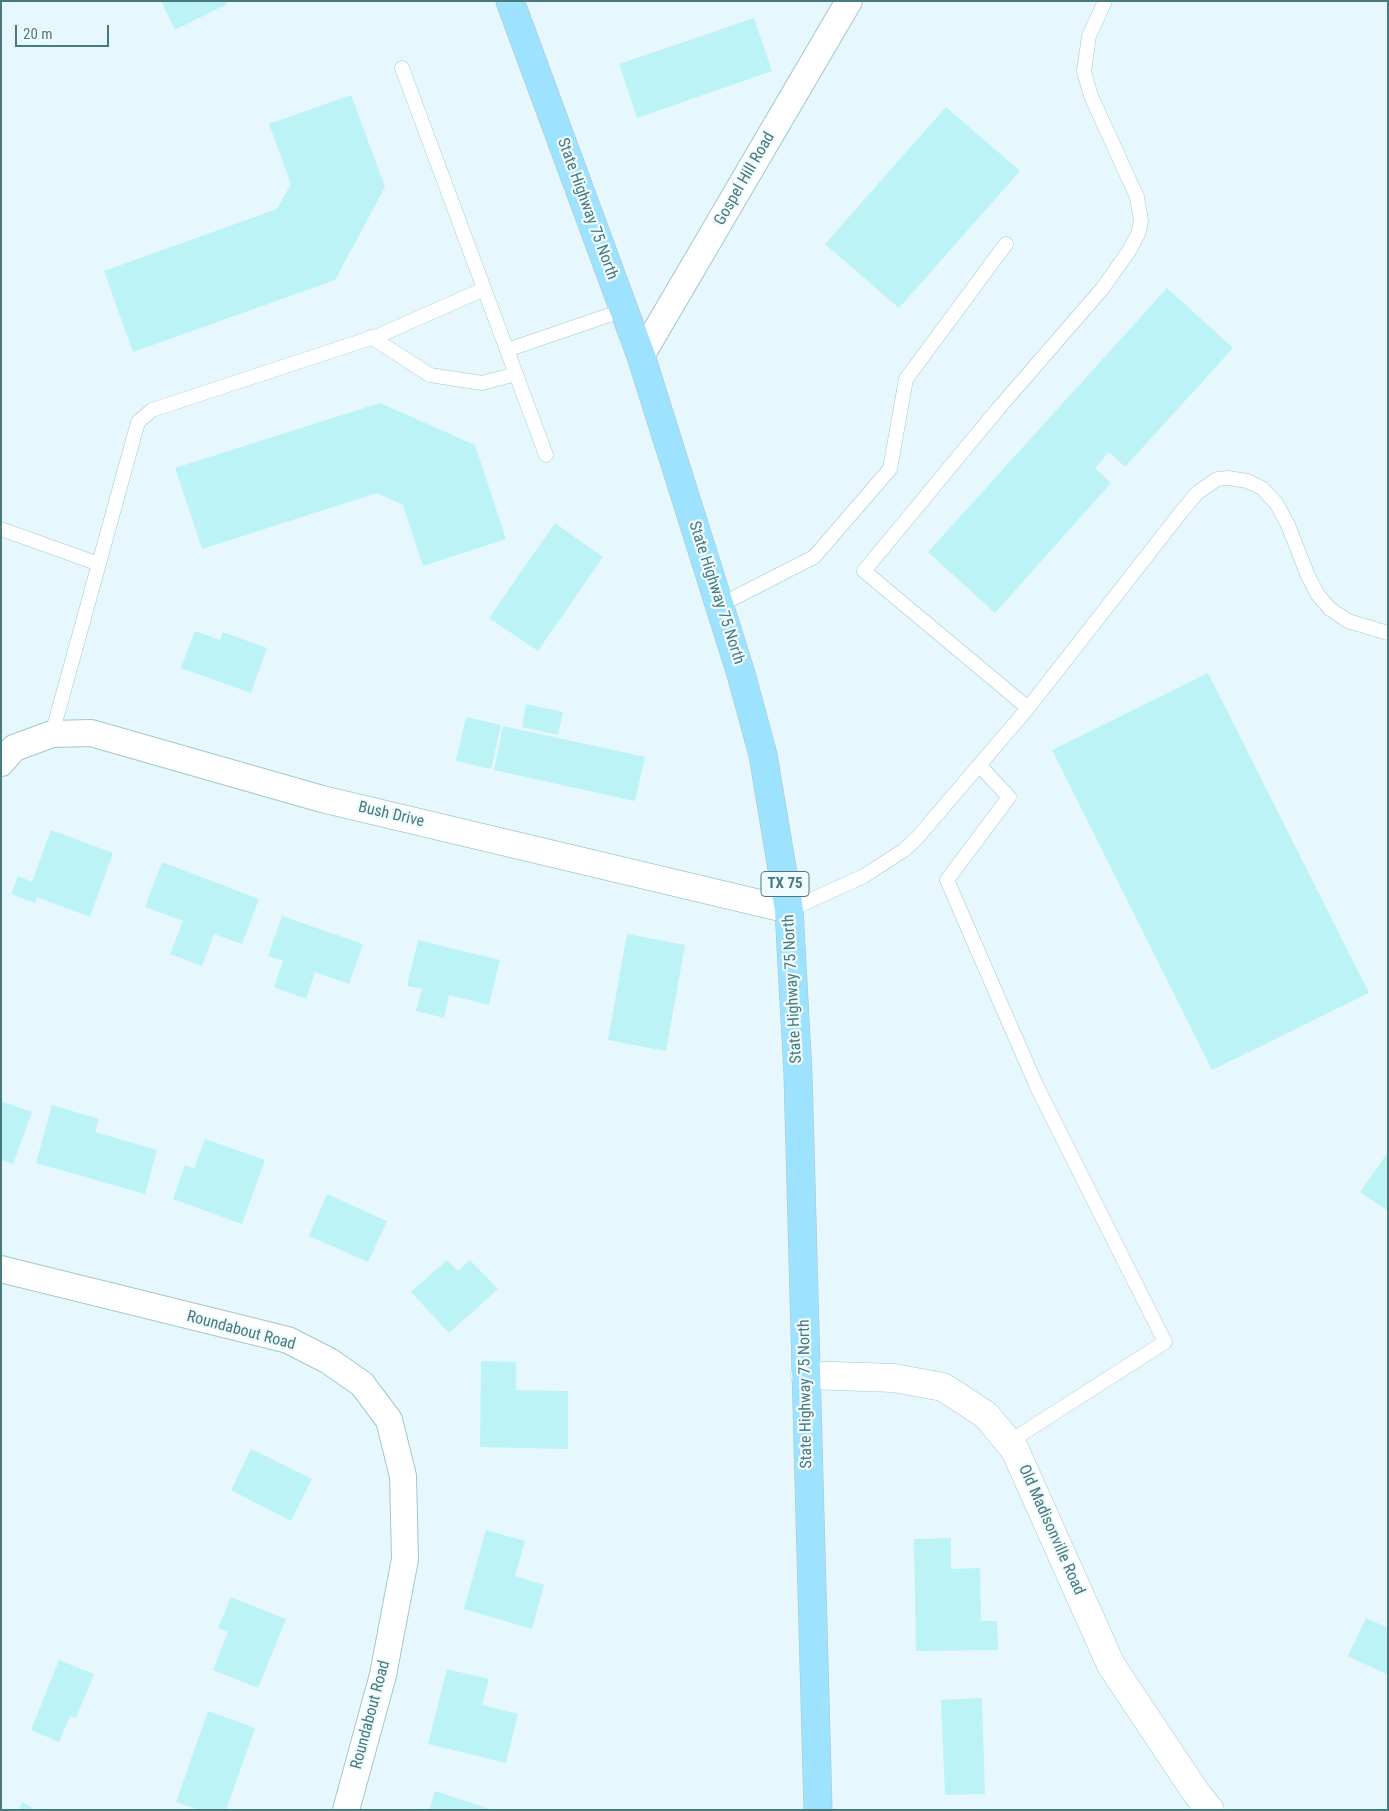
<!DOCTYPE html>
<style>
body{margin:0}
#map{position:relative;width:1389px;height:1811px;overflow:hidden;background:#e6f8fe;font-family:"Roboto Condensed",sans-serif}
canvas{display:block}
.frame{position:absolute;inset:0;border:2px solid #487a7b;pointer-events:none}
.scale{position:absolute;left:15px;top:25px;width:94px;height:22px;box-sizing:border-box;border:2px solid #487a7b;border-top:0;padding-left:6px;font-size:15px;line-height:18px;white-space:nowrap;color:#487a7b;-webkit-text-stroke:4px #effbff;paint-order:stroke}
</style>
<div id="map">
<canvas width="1389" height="1811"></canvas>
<div class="frame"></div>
<div class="scale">20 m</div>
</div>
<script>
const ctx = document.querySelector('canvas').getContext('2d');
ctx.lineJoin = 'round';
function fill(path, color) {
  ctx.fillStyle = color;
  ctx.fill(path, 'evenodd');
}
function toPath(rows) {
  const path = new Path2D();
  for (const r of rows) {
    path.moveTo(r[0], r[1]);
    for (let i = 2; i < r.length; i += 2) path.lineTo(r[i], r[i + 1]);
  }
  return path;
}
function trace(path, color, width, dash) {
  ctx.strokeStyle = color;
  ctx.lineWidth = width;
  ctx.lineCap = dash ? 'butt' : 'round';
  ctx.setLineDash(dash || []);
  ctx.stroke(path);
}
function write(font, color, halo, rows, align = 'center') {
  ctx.font = font + ' "Roboto Condensed",sans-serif';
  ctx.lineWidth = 4.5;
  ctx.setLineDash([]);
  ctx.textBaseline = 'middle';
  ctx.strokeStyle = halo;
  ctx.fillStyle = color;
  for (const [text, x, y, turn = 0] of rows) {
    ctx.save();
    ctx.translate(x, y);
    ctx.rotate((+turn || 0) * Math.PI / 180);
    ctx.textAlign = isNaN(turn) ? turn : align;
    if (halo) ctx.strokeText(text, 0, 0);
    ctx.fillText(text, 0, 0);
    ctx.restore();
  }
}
fill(toPath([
 [161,1,226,1,227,4,175,30],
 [754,18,772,71,637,118,619,64],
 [351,95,385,187,335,280,133,352,104,271,277,209,291,184,269,124],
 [946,107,1020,171,899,308,825,244],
 [1167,288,1233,348,1125,467,1109,452,1095,468,1111,483,995,613,928,552],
 [380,403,475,445,506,539,423,566,403,505,377,493,202,549,175,468],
 [555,523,603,557,538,651,489,618],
 [195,631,220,640,223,632,267,648,251,693,181,668],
 [1208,673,1369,993,1212,1070,1052,750],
 [526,704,563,712,558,735,522,727],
 [466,717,501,725,491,769,456,761],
 [503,726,645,757,635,801,494,770],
 [51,830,113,853,90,917,37,897,35,903,11,894,18,876,32,882],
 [162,862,259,899,242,944,214,934,202,966,170,954,183,921,145,907],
 [282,916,363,944,349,984,315,972,306,999,274,987,283,961,268,956],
 [627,934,685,945,666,1051,608,1040],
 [418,940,500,960,489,1005,449,995,444,1018,416,1011,422,989,407,986],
 [1,1101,32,1112,13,1164,1,1160],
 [52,1105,99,1119,95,1132,157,1150,145,1194,36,1163],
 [205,1139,265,1160,242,1224,173,1199,185,1165,194,1169],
 [1388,1152,1388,1211,1360,1192],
 [327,1194,387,1221,368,1262,309,1236],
 [447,1260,458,1271,470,1260,498,1289,449,1333,411,1292],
 [481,1361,516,1362,516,1390,568,1391,568,1449,480,1447],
 [251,1449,312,1479,291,1521,231,1490],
 [486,1530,525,1541,515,1576,544,1585,532,1629,464,1609],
 [951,1538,951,1569,980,1568,981,1621,997,1621,998,1650,916,1651,914,1539],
 [231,1597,286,1619,258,1688,213,1670,228,1632,218,1628],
 [1366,1618,1388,1628,1388,1675,1348,1656],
 [59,1660,94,1674,76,1718,70,1716,59,1742,31,1730],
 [447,1669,489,1679,482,1705,518,1714,506,1763,428,1744],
 [982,1698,985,1794,945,1795,941,1700],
 [208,1711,255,1728,226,1810,198,1810,176,1802],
 [435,1791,490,1809,490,1810,429,1810],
 [23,1802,35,1810,18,1810]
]), '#bbf3f7');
const lane = toPath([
 [402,68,546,455],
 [371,337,430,375,482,383,516,374],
 [507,350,624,310],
 [1,529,99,564],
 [720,605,814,557,890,469,906,379,1006,244],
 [1028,708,1178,516,1197,493,1217,479,1228,478,1247,481,1262,488,1276,503,1288,525,1308,576,1318,595,1330,609,1348,621,1388,633],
 [52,734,138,422,152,410,380,335,484,289],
 [979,765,1009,797,947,880,1037,1087,1165,1342,1009,1442],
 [789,910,864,876,904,850,917,838,1028,708,864,571,998,409,1102,289,1129,251,1138,234,1141,221,1137,197,1091,96,1084,71,1089,36,1105,1]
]);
const street = toPath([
 [641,356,849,1],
 [1,763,14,748,52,734,91,733,322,799,789,910],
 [1,1269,288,1340,329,1361,362,1384,389,1420,403,1476,405,1559,383,1675,346,1810]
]);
const secondary = toPath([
 [805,1375,894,1378,943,1387,986,1415,1015,1450,1111,1665,1197,1794,1210,1810]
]);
const primary = toPath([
 [510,1,641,356,741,674,763,755,789,910,798,1074,818,1810]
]);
trace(lane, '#a2c7cb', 15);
trace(street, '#a2c7cb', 28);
trace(secondary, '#a1cacf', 29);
trace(primary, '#aec4c5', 29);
trace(lane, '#fff', 14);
trace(street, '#fff', 26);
trace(secondary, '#fff', 28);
trace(primary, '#9de2ff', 28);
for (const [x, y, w] of [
 [785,884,48]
]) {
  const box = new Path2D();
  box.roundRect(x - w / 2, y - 12.5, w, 25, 4);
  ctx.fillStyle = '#effbff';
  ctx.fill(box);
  trace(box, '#487a7b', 1);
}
write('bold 15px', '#487a7b', null, [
 ["TX 75",785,884]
]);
write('16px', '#487a7b', '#effbff', [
 ["Gospel Hill Road",745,179,-60],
 ["State Highway 75 North",587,209,70],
 ["State Highway 75 North",716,593,72],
 ["Bush Drive",391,815,13],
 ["State Highway 75 North",793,989,-93],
 ["Roundabout Road",241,1331,15],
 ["State Highway 75 North",806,1394,-91],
 ["Old Madisonville Road",1051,1530,66],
 ["Roundabout Road",371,1715,-75]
]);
</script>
